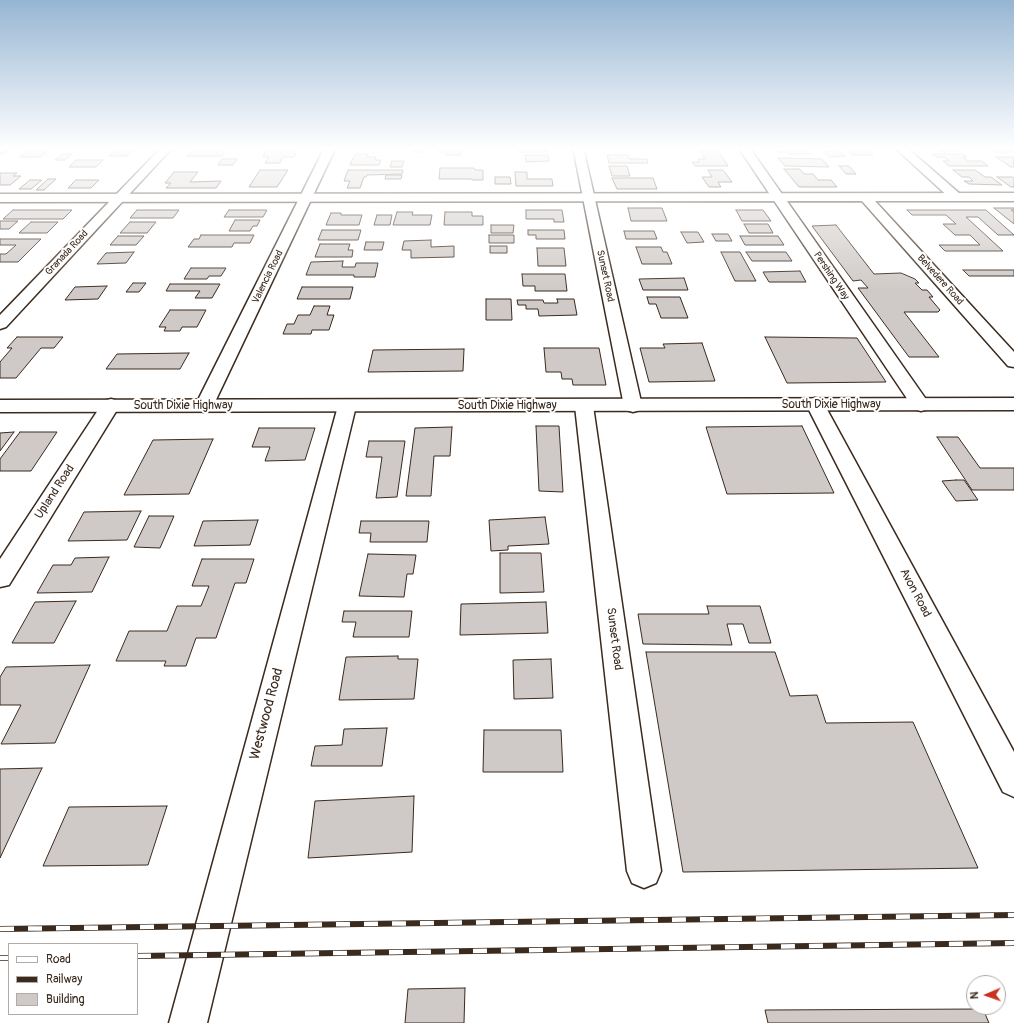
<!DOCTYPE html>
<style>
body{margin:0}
#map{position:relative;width:1014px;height:1023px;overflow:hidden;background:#fff;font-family:Pangolin,sans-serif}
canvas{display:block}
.legend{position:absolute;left:8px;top:943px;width:130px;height:72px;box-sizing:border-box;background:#fff;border:1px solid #b1aaa5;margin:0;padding:5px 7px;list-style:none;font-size:12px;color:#3b2a1e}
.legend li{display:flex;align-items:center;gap:8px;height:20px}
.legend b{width:20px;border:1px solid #b1aaa5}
.north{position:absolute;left:966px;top:975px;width:40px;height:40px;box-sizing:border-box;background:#fff;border:1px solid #b1aaa5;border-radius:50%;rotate:268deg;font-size:11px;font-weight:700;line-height:16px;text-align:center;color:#3b2a1e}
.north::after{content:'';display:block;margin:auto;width:14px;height:18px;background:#c8321e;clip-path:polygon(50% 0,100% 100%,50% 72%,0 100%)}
</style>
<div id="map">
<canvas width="1014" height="1023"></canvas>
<ul class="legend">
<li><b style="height:5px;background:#fff"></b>Road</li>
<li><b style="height:5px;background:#3b2a1e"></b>Railway</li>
<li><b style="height:11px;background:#cfcac7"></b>Building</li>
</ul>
<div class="north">N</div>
</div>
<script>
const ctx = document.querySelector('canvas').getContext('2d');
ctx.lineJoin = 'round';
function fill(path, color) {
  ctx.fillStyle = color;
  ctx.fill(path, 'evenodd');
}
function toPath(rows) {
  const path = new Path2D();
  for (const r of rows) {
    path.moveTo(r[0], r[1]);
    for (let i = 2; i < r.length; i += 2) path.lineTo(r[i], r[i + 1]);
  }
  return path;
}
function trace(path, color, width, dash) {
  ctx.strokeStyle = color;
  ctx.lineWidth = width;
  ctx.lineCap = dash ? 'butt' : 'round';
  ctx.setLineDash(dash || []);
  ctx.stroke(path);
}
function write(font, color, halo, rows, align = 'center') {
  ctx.font = font + ' Pangolin,sans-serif';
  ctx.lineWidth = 4;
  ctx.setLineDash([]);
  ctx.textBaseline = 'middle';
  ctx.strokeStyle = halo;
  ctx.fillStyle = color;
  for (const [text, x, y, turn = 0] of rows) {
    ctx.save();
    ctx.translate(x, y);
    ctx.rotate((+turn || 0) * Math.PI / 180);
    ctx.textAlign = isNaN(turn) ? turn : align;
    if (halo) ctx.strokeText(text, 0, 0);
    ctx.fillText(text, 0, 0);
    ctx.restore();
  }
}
const building = toPath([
 [33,147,42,147,39,150,49,150,40,157,20,157,33,147],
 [195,147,229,147,222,156,187,156,195,147],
 [356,147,393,147,393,150,375,150,376,148,356,148,356,147],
 [416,147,434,147,424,148,423,152,414,152,416,147],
 [440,147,462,147,461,155,446,155,446,152,439,152,440,147],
 [519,147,547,148,547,152,519,152,519,147],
 [605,147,623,147,624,150,606,150,605,147],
 [773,147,805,147,811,154,788,154,786,152,777,152,773,147],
 [845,147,856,147,859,151,869,151,873,155,852,155,845,147],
 [937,147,952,147,956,151,941,151,937,147],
 [994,147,1014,147,1014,152,995,152,992,149,996,149,994,147],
 [133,150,127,156,109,156,115,151,133,150],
 [718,150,728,166,695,166,692,162,699,162,698,159,705,159,700,151,718,150],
 [266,151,297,151,294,157,283,157,280,163,265,163,269,157,263,157,266,151],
 [824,151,840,151,845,156,829,157,824,151],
 [62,154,72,154,65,160,55,160,62,154],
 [355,154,368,154,367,157,376,157,375,160,381,160,379,165,350,165,355,154],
 [932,154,963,154,967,157,962,157,968,161,982,161,988,166,949,166,943,161,949,161,944,157,936,157,932,154],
 [525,155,548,155,549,161,526,162,525,155],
 [607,155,628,155,629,159,647,159,648,163,609,163,607,155],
 [996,157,1013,157,1014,167,1011,167,996,157],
 [778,158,822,159,829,167,785,166,778,158],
 [222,159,237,159,233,165,218,165,222,159],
 [76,160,103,160,96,167,69,167,76,160],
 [392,161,404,161,402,167,390,167,392,161],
 [609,166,627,166,630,176,612,176,609,166],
 [839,166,849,166,856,174,846,174,839,166],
 [440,168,474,168,475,170,483,170,483,180,472,180,472,179,439,179,440,168],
 [784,169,800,169,804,174,813,174,818,180,831,180,837,187,799,187,784,169],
 [260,170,288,170,277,187,249,187,260,170],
 [348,170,403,170,402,174,367,175,366,177,364,177,360,188,347,188,350,181,344,181,348,170],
 [708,170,723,170,732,182,718,182,721,187,709,187,702,177,712,177,708,170],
 [953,170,975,170,985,177,991,177,1002,185,969,184,964,181,973,181,969,177,962,177,953,170],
 [174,172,198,172,190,182,221,181,216,188,166,188,171,183,165,183,174,172],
 [515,172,527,172,527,179,552,179,553,186,516,186,515,172],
 [0,173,17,173,13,176,21,176,10,185,0,185,0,173],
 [386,175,402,175,401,179,385,179,386,175],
 [495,177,510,177,511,184,495,184,495,177],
 [997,177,1012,177,1014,178,1014,187,1011,187,997,177],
 [612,178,653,178,657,189,617,189,612,178],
 [48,179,56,179,44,190,36,190,48,179],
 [30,180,42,180,31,189,19,189,30,180],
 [76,180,99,180,91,188,68,188,76,180],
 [628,208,662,208,667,221,631,221,628,208],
 [994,208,1014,208,1014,210,1011,210,1014,212,1014,224,994,208],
 [13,210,72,210,63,219,3,219,13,210],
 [137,210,179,210,173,218,130,218,137,210],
 [229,210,267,210,263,217,224,217,229,210],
 [526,210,562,210,564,222,554,222,554,219,526,219,526,210],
 [736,210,763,210,771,221,742,221,736,210],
 [907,210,986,210,1014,235,998,235,978,217,966,217,1003,251,945,251,939,245,980,245,970,235,955,235,943,224,956,224,946,215,912,215,907,210],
 [397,212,413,212,412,215,432,215,430,225,393,225,397,212],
 [445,212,472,212,472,216,483,216,483,225,444,225,445,212],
 [331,213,341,213,341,215,362,215,359,225,326,225,331,213],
 [377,215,392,215,390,225,374,225,377,215],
 [235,220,260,220,257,226,253,226,250,231,229,231,235,220],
 [0,221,18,221,9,229,0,229,0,221],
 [31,222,58,222,47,233,19,233,31,222],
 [130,222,156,222,147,233,120,233,130,222],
 [744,224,768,224,773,233,749,233,744,224],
 [491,225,514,225,513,233,491,233,491,225],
 [836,225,874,274,901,273,915,279,919,283,915,283,922,290,927,290,933,297,929,297,940,310,938,312,904,312,939,357,909,357,858,288,868,288,861,280,853,281,812,226,836,225],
 [322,230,361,230,358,240,318,240,322,230],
 [528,230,564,230,565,239,536,239,536,235,528,235,528,230],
 [624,231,654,231,657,239,626,239,624,231],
 [681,232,698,232,704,242,687,243,681,232],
 [712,234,728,234,732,241,716,241,712,234],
 [201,235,254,235,250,243,234,243,232,247,188,247,194,239,199,239,201,235],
 [489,235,514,235,514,243,489,243,489,235],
 [118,236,144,236,136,245,110,245,118,236],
 [740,236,778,236,784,245,745,245,740,236],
 [0,239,41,239,18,262,0,262,0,254,6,254,16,245,0,245,0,239],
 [431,240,431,247,454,246,454,257,411,258,411,250,402,250,404,241,431,240],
 [366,242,384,242,382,250,364,250,366,242],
 [320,244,350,244,348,250,353,250,352,257,315,257,320,244],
 [490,246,507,246,507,253,490,253,490,246],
 [636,247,661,247,663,252,667,252,672,264,642,264,636,247],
 [537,248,564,248,566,266,538,266,537,248],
 [134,252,126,263,97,264,106,253,134,252],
 [721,252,740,252,756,281,735,281,721,252],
 [746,252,786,252,792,261,752,261,746,252],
 [343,261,342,267,355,267,356,263,378,263,375,277,354,277,354,275,306,275,311,262,343,261],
 [191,268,226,268,221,276,209,276,207,279,184,279,191,268],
 [963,270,1014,270,1014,276,969,276,963,270],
 [800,271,806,282,769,282,763,272,800,271],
 [522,274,565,274,567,291,535,291,535,286,523,286,522,274],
 [684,278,688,290,643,290,639,279,684,278],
 [133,283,146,283,139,292,126,292,133,283],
 [170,284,220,284,212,298,195,298,200,291,166,291,170,284],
 [107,286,98,299,65,300,75,287,107,286],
 [302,287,353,287,350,299,297,299,302,287],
 [647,297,680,297,688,318,661,318,656,304,649,304,647,297],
 [486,299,511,299,512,320,486,320,486,299],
 [557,299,574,299,577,315,539,316,538,309,526,309,526,305,518,305,517,300,543,300,544,303,558,303,557,299],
 [314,306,330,306,327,315,334,315,329,330,312,330,311,334,283,334,287,324,294,324,298,315,310,315,314,306],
 [170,310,206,310,197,327,182,327,180,331,164,331,166,327,159,327,170,310],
 [17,337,63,337,54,348,41,348,16,378,0,378,0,362,12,348,7,348,17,337],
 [765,337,857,338,886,382,787,383,765,337],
 [702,343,715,381,649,382,640,348,665,348,663,344,702,343],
 [544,348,599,348,606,385,573,385,572,379,562,379,561,372,546,372,544,348],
 [464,349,463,371,368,372,373,350,464,349],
 [189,353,180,369,106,369,117,354,189,353],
 [536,426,559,426,563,492,539,491,536,426],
 [802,426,834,493,727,494,706,427,802,426],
 [452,427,450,456,434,456,431,496,406,496,415,428,452,427],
 [259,428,315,428,305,460,265,461,270,447,252,447,259,428],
 [14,432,0,451,0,433,14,432],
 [20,432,57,432,31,471,0,471,0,459,20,432],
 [937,437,958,437,980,468,1014,468,1014,490,972,490,937,437],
 [213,439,189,494,124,495,153,440,213,439],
 [369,441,405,441,397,497,376,498,382,457,366,457,369,441],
 [956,480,964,480,978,500,956,501,942,481,956,480],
 [141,511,127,540,68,541,84,512,141,511],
 [149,516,174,516,160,548,134,547,149,516],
 [545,517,549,544,508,546,508,550,491,551,489,520,545,517],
 [258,520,250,545,194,546,203,521,258,520],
 [361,521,429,521,427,542,370,542,371,533,359,533,361,521],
 [500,553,541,553,544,592,500,593,500,553],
 [368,554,416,555,413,574,407,574,404,597,359,596,368,554],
 [109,557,92,592,37,593,53,565,71,565,75,558,109,557],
 [202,559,254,559,246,583,235,583,216,638,196,638,186,666,164,666,166,661,116,661,129,631,167,631,177,606,201,606,209,586,192,586,202,559],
 [76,601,54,643,12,643,35,602,76,601],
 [546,602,548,633,460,635,461,604,546,602],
 [707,606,760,606,771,643,749,643,743,624,727,624,732,645,643,644,638,614,709,614,707,606],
 [344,611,412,611,409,637,353,637,356,622,342,622,344,611],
 [646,652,775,652,790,696,817,695,826,723,913,722,978,868,683,872,646,652],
 [398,656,398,659,418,659,414,699,339,700,346,657,398,656],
 [551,659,553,698,514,699,513,660,551,659],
 [90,665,55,743,1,744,21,705,0,705,0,677,6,667,90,665],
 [387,728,382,766,311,766,315,746,342,745,344,729,387,728],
 [484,730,561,730,563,772,483,772,484,730],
 [42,768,0,858,0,769,42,768],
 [414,796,412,852,308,858,315,801,414,796],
 [167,806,148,865,43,866,69,807,167,806],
 [465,988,464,1023,405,1023,408,989,465,988],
 [983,1009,989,1023,768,1023,765,1010,983,1009]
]);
fill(building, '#cfcac7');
trace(building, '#3b2a1e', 1);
const minor = toPath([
 [0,147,9,147,4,152,0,153,0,147],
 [162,147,173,147,6,327,0,329,0,315,162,147],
 [325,147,336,147,213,406,211,410,204,412,197,410,195,406,325,147],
 [573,147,583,147,642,406,640,410,633,412,626,410,624,406,573,147],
 [738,147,749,147,930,405,928,409,921,411,914,409,738,147],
 [894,147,906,147,960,194,962,197,960,200,952,200,894,147],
 [815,398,822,400,824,404,1014,752,1014,797,1003,792,806,404,808,400,815,398],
 [111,399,118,401,120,405,9,585,0,587,0,559,104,401,111,399],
 [347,400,354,402,356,406,207,1023,169,1023,338,406,340,402,347,400],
 [584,400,591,402,593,406,661,871,656,883,644,888,632,883,627,871,575,406,577,402,584,400]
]);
const tertiary = toPath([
 [1014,193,1014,201,875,201,1014,352,1014,367,1008,366,862,201,0,202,0,194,1014,193]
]);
const primary = toPath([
 [1014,398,1014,410,0,412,0,400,1014,398]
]);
trace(minor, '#3b2a1e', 3);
trace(tertiary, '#3b2a1e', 3);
trace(primary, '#3b2a1e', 3);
fill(minor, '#fff');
fill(tertiary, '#fff');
fill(primary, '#fff');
const rail = toPath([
 [0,929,1014,915],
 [137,956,1014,943],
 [0,958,9,958]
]);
trace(rail, '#3b2a1e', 6);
trace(rail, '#fff', 4.5, [14]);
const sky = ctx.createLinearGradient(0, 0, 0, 291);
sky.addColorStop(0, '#96b5d3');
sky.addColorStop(0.51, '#fff');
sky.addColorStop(1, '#ffffff00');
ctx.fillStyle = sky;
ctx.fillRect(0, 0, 1014, 291);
write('10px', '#3b2a1e', '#fff', [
 ["Granada Road",67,253,-47],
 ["Sunset Road",605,276,78],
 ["Pershing Way",831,276,56],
 ["Valencia Road",268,277,-64],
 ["Belvedere Road",940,280,48]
]);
write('12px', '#3b2a1e', '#fff', [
 ["South Dixie Highway",831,405],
 ["South Dixie Highway",183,406],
 ["South Dixie Highway",507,406],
 ["Upland Road",55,492,-57],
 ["Avon Road",915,593,62],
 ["Sunset Road",614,639,83]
]);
write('14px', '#3b2a1e', '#fff', [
 ["Westwood Road",267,714,-75]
]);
</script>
